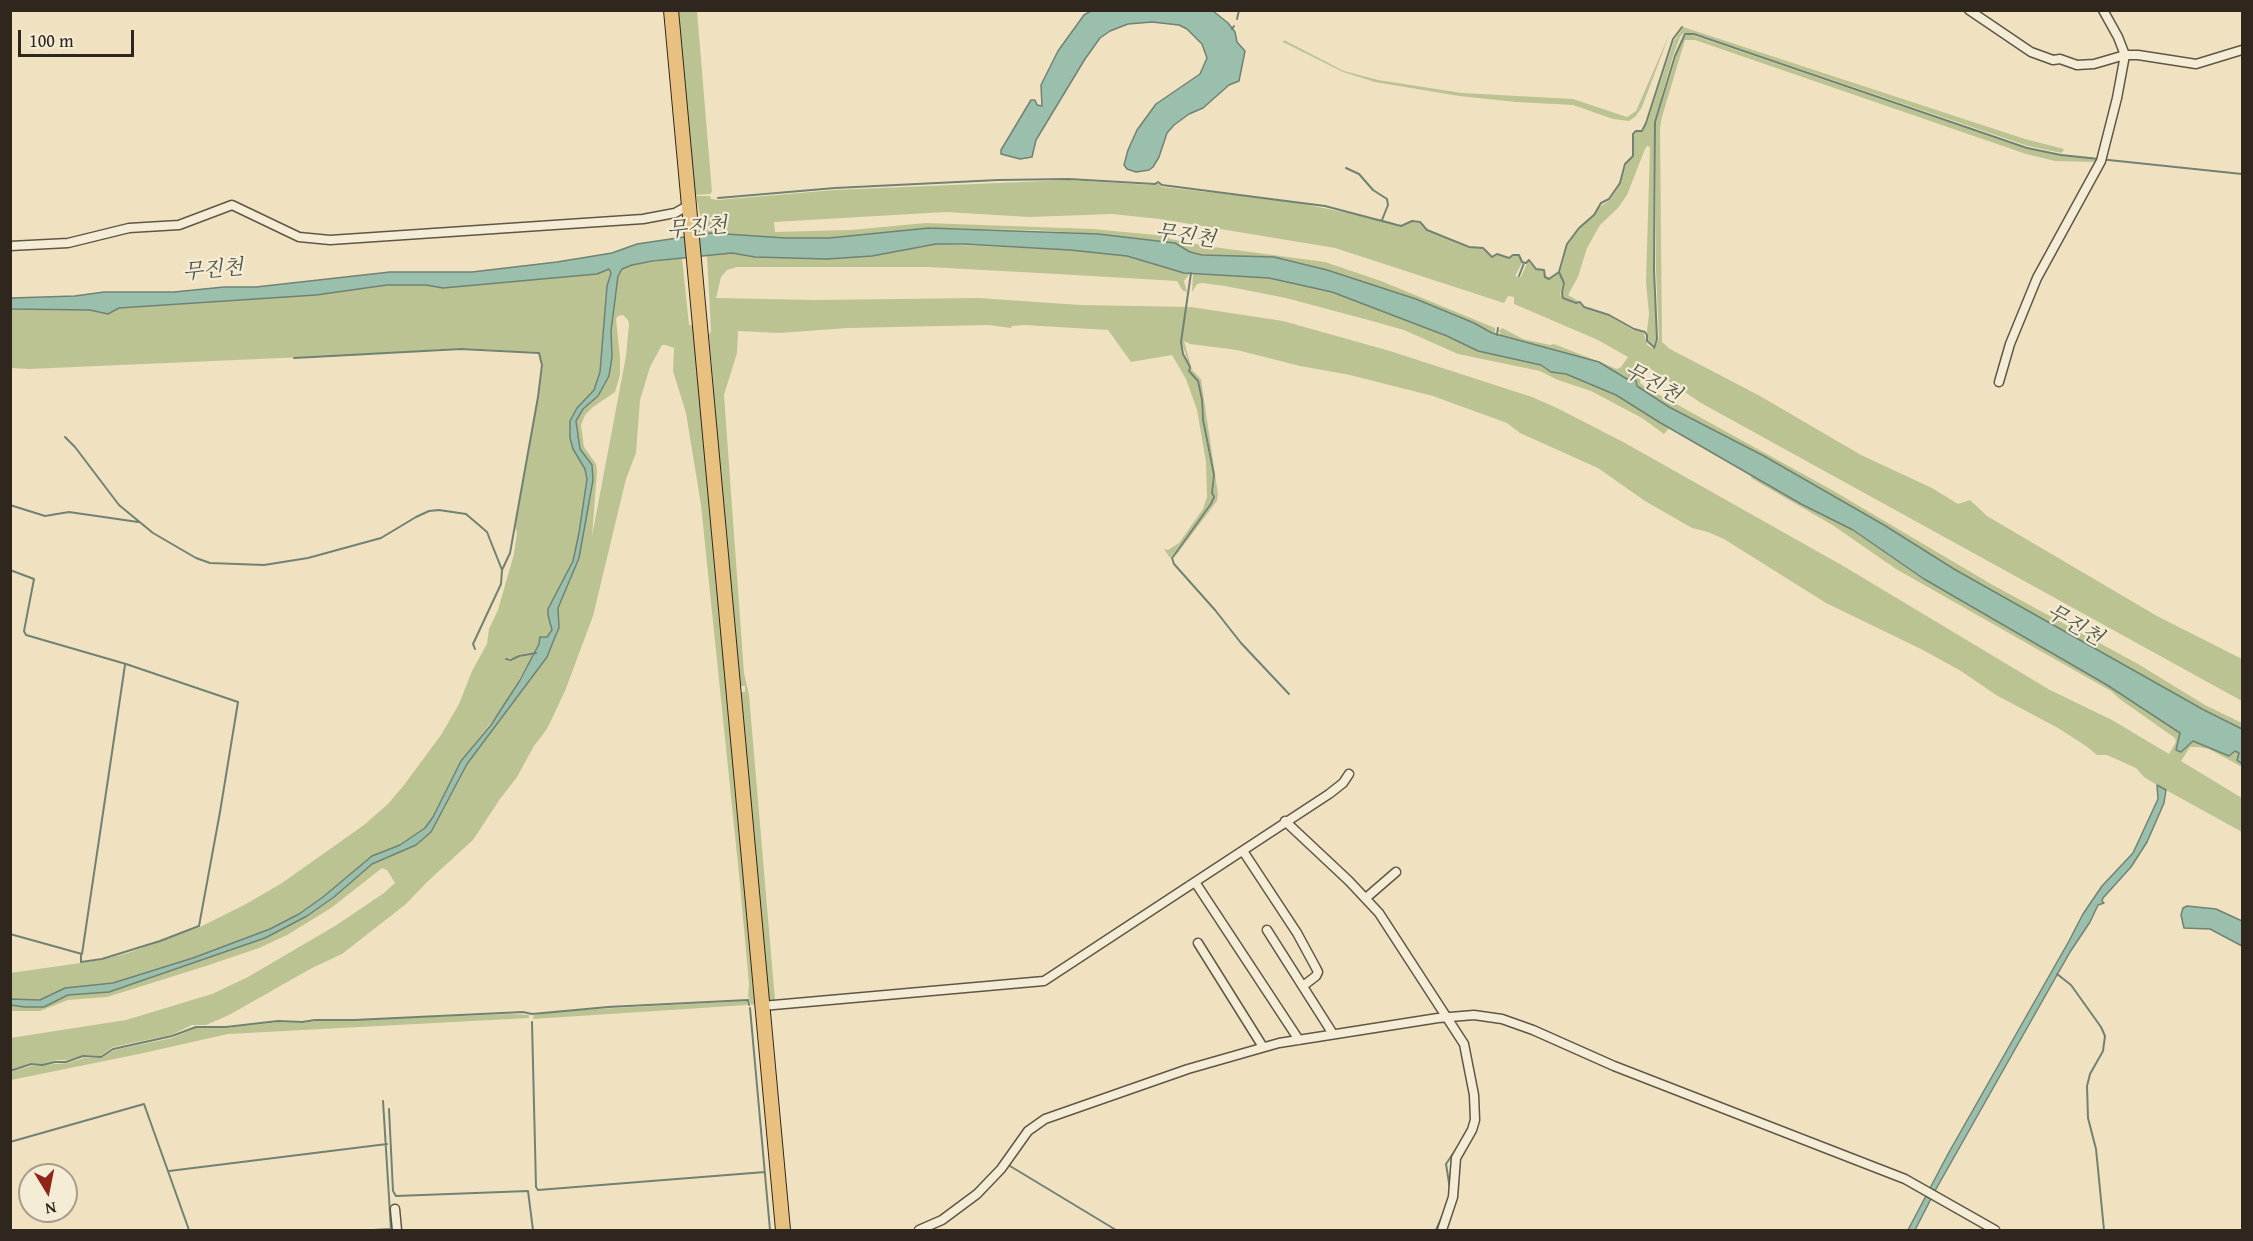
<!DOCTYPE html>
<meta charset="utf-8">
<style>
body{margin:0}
#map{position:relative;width:2253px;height:1241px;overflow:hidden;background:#f0e2c0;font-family:"Gentium Book Plus",serif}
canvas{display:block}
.frame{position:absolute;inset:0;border:12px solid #2f271d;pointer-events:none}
.north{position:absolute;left:18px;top:1163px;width:60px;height:60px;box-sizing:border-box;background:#f5ecd6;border:2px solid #a69d8c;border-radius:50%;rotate:170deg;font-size:16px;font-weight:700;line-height:24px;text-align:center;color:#2f271d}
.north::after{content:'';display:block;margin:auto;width:21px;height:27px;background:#8f2418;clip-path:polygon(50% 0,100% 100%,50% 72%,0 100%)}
.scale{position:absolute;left:18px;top:30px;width:116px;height:27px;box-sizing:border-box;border:3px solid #2f271d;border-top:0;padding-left:8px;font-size:18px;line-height:21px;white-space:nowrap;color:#2f271d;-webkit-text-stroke:4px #f5ecd6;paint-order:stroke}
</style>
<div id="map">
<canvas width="2253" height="1241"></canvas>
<div class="frame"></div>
<div class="north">N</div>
<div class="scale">100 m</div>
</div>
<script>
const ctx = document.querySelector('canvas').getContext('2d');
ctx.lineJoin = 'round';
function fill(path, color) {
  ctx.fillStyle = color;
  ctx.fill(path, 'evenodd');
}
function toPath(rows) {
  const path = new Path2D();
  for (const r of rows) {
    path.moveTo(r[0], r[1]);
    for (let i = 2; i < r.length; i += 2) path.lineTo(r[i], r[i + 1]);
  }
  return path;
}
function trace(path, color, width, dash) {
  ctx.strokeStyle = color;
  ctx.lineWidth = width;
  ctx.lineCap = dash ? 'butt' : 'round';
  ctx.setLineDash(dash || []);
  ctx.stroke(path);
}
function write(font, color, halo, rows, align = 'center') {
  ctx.font = font + ' "Gentium Book Plus","Noto Serif KR",serif';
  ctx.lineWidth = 4.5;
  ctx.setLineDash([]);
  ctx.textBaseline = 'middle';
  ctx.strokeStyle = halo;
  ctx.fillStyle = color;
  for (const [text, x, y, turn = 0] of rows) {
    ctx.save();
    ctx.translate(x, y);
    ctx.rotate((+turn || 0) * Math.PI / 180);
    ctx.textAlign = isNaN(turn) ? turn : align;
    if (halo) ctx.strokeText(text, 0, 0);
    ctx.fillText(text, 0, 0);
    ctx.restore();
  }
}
fill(toPath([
 [677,11,697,11,712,192,710,194,695,195,693,177,691,176],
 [1683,27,2025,139,2064,149,2062,153,2028,146,1694,33,1684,33,1680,37,1673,56,1654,123,1654,270,1657,338,1653,345,1648,341,1647,330,1649,314,1646,282,1650,147,1647,146,1645,149,1627,195,1618,208,1600,225,1587,248,1578,277,1568,295,1580,302,1576,302,1564,297,1563,293,1565,283,1560,273,1568,244,1582,225,1595,215,1598,208,1610,200,1621,183,1627,162,1634,155,1634,136,1636,132,1643,132,1647,123,1674,41],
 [1670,33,1642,107,1636,116,1629,121,1613,119,1573,105,1516,102,1459,96,1375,82,1343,72,1283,42,1284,40,1344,71,1378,80,1462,93,1573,99,1627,117,1636,111],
 [1689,34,2027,149,2099,160,2095,162,2055,161,2026,154,1695,40,1685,40,1662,117,1660,128,1662,342,1670,349,1760,396,1861,455,1932,488,1958,504,1970,500,1987,516,2157,616,2242,659,2242,701,1701,403,1648,367,1645,370,1637,366,1632,378,1628,380,1610,368,1501,335,1499,331,1502,328,1523,339,1550,345,1554,344,1617,369,1621,367,1628,357,1598,340,1514,304,1514,297,1508,296,1504,303,1335,248,1160,219,1112,214,1029,217,946,212,774,222,775,232,851,230,926,223,1093,229,1166,236,1170,239,1206,246,1325,262,1381,281,1495,328,1495,333,1492,333,1474,323,1416,299,1327,270,1274,257,1202,255,1190,252,1175,243,1098,234,1032,230,929,228,829,238,785,238,704,234,696,196,710,196,711,199,718,200,835,190,1069,180,1149,185,1158,183,1162,187,1289,201,1392,222,1400,227,1412,222,1419,223,1427,231,1468,248,1481,248,1491,257,1497,255,1509,259,1513,256,1519,256,1522,263,1515,276,1521,277,1528,261,1536,269,1543,270,1546,279,1559,273,1563,283,1560,294,1563,299,1576,304,1580,303,1584,308,1609,316,1633,330,1644,333,1647,345,1654,349,1659,338,1656,270,1656,122,1676,57,1683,37],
 [936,244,1070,250,1127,256,1190,273,1184,281,1187,292,1182,290,1177,281,1057,274,928,267,737,267,727,270,721,277,716,298,816,300,978,298,1081,305,1191,307,1283,321,1390,351,1532,397,1559,409,1625,443,1845,567,2050,690,2112,720,2169,754,2176,742,2175,738,2121,700,2111,691,1896,569,1834,526,1751,478,1752,476,1801,504,1853,530,1924,579,2107,685,2174,728,2180,733,2176,750,2181,752,2193,741,2228,756,2235,751,2239,753,2237,760,2242,764,2242,767,2209,749,2198,747,2190,747,2181,761,2242,798,2242,832,2157,785,2144,777,2136,768,2107,755,2097,755,2086,746,2058,728,1996,695,1961,671,1921,649,1826,603,1724,539,1708,532,1692,528,1645,501,1598,468,1520,433,1507,423,1433,396,1350,375,1300,366,1237,350,1190,344,1184,341,1192,370,1201,379,1218,494,1217,501,1174,558,1177,551,1212,505,1215,498,1213,493,1215,478,1213,465,1203,419,1203,400,1198,380,1190,371,1190,367,1181,340,1182,353,1189,367,1188,371,1197,381,1201,400,1202,421,1213,475,1211,493,1213,501,1170,558,1164,549,1168,550,1179,543,1203,509,1207,497,1206,462,1197,410,1186,379,1172,355,1131,362,1108,330,1024,325,1012,326,1011,328,989,325,848,328,779,333,738,331,737,353,724,395,744,673,749,695,775,1000,768,1000,740,692,745,692,745,686,739,686,719,453,709,335,711,331,707,256,732,253,755,257,872,256],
 [682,258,689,325,695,326,758,1004,751,1005,748,996,749,984,740,884,701,505,686,413,673,371,674,348,666,345,662,345,650,367,640,400,636,453,626,479,593,616,565,691,547,729,534,746,517,777,500,799,473,840,428,881,406,904,342,954,312,968,229,1015,206,1025,192,1025,171,1035,113,1047,100,1056,84,1055,67,1060,57,1060,42,1064,30,1063,11,1070,10,1038,126,1020,212,994,248,977,335,926,384,893,395,883,387,870,382,868,331,908,287,935,259,948,206,966,107,997,68,1000,40,1011,11,1011,11,1005,24,1007,44,1007,68,995,115,990,265,938,307,916,334,897,372,864,416,845,449,798,467,764,547,657,558,628,557,611,579,558,593,480,591,465,580,449,576,421,583,409,598,396,612,357,611,331,618,276,622,269,632,265],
 [623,315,628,320,629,324,626,356,592,536,597,471,596,464,584,447,581,425,585,415,593,407,615,392,620,375,620,357,616,319,618,316],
 [609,269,611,273,607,286,600,372,594,390,577,408,570,421,570,438,573,449,585,469,587,479,579,533,573,561,548,615,552,630,547,637,542,636,535,652,518,655,514,658,506,658,506,660,512,661,519,657,534,654,501,710,461,761,433,817,425,828,400,845,372,856,323,897,299,914,270,929,193,958,113,983,65,988,40,1000,11,999,10,973,102,960,128,953,200,927,246,904,282,883,364,825,388,804,404,785,441,735,459,704,472,671,487,644,489,629,498,610,514,554,517,533,515,525,543,365,539,352,461,348,351,355,29,369,11,368,11,309,91,310,108,314,119,308,316,295,387,285,426,285,443,288,597,274],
 [1193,274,1269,278,1332,292,1447,336,1478,351,1541,365,1551,372,1566,374,1590,384,1616,395,1669,428,1664,434,1642,418,1591,391,1558,380,1540,371,1458,354,1404,330,1372,321,1286,298,1225,286,1202,283,1197,284,1192,292],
 [1638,377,1641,378,1640,383,1647,388,1832,490,1991,584,2138,664,2205,705,2242,723,2242,729,2204,710,1954,569,1884,525,1764,456,1669,407,1637,386,1635,382],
 [747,1001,747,1005,533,1019,534,1015,560,1011],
 [513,1014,529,1015,529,1018,228,1034,139,1054,11,1080,11,1072,31,1066,68,1063,84,1058,101,1058,114,1050,172,1038,196,1028,226,1028,278,1022,301,1023,316,1021]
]), '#bbc392');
const water = toPath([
 [1091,11,1213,11,1228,23,1235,32,1237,42,1245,51,1239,81,1229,85,1203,108,1189,114,1174,125,1167,133,1159,157,1153,167,1149,170,1136,172,1127,169,1124,165,1128,150,1137,130,1156,104,1200,74,1207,58,1202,44,1187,29,1179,25,1152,22,1128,24,1110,31,1100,38,1085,59,1036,140,1032,157,1020,159,1001,154,1001,150,1031,100,1035,100,1037,105,1042,106,1041,85,1058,51,1084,15,1091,11],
 [929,228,1098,234,1175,243,1190,252,1202,255,1274,257,1327,270,1416,299,1474,323,1492,333,1599,362,1627,379,1632,378,1636,380,1637,386,1669,407,1764,456,1884,525,1954,569,2204,710,2242,729,2242,764,2237,760,2239,753,2235,751,2229,756,2193,741,2181,752,2176,750,2180,733,2107,685,1924,579,1853,530,1801,504,1659,422,1616,395,1566,374,1551,372,1541,365,1478,351,1447,336,1332,292,1269,278,1184,273,1127,256,1070,250,963,244,936,244,872,256,827,259,755,257,732,253,653,261,632,265,622,269,618,276,611,331,612,357,609,376,598,396,583,409,576,421,580,449,592,465,593,480,579,558,558,608,559,628,555,637,547,657,467,764,431,832,416,845,372,864,334,897,307,916,265,938,109,992,68,995,44,1007,24,1007,11,1005,10,999,40,1000,65,988,113,983,193,958,270,929,299,914,323,897,372,856,400,845,425,828,433,817,461,761,491,725,520,680,539,644,540,637,547,637,552,630,548,615,548,609,573,561,579,533,587,479,585,469,573,449,570,438,570,421,577,408,594,390,600,372,607,286,611,273,609,269,597,274,443,288,426,285,387,285,316,295,119,308,108,314,90,310,11,309,11,298,75,296,104,292,174,292,224,287,256,287,390,272,472,272,557,262,612,253,637,244,711,233,785,238,829,238,929,228],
 [2157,785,2166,790,2164,803,2147,842,2131,867,2103,898,2102,901,2104,903,2098,905,2090,922,2070,952,1936,1189,1915,1230,1908,1230,1948,1154,2069,941,2083,914,2102,886,2133,853,2158,799,2157,785],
 [2187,906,2216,909,2242,921,2242,946,2210,929,2184,928,2181,915,2183,908,2187,906]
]);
fill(water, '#9bbfad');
trace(water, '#708273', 1.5);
trace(toPath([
 [1237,19,1239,10],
 [1232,29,1234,26],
 [1346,168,1359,174,1373,190,1387,199,1388,205,1382,220],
 [718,198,835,188,998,180,1069,179,1155,184,1158,182,1162,185,1325,206,1401,226,1412,221,1420,222,1427,230,1469,247,1483,248,1492,257,1497,254,1509,258,1513,255,1519,255,1522,262,1526,263,1529,260,1536,269,1544,270,1545,277,1549,279,1559,272,1567,244,1579,228,1594,215,1601,203,1609,199,1620,183,1625,164,1633,156,1633,134,1636,131,1642,131,1646,123,1673,39,1682,27],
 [1559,272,1564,283,1562,293,1563,298,1576,303,1580,302,1584,307,1609,315,1634,329,1645,332,1647,335,1647,341,1654,347],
 [1191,273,1181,342,1183,354,1190,367,1189,371,1198,381,1202,400,1203,420,1214,475,1212,493,1214,497,1211,504,1172,558,1174,564,1215,610,1241,643,1289,694],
 [1519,276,1524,263],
 [1497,335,1498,328],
 [1654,348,1657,339,1654,270,1655,122,1675,56,1685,34,1694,34,2027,148,2061,155,2242,174],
 [294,358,461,349,539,353,542,365,538,397,510,553,502,570],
 [65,437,75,447,119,505,153,533,196,558,210,563,264,565,308,558,381,538,416,517,429,511,439,510,466,514,487,532,502,570,501,584,473,644,475,649],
 [10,505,45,516,69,512,138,522],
 [10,570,34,579,24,631,26,635,126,664,238,702,220,812,199,926,160,941,102,959,81,962,81,954],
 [506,659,511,660,519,656,536,653],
 [10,934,82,954,125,665],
 [2057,974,2071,985,2101,1027,2105,1036,2103,1051,2090,1074,2087,1086,2088,1118,2096,1149,2104,1230],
 [750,1008,770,1230],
 [532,1022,536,1187,538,1190,765,1172],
 [10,1071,31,1064,42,1065,55,1062,66,1062,83,1056,101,1057,113,1049,172,1036,196,1027,226,1027,278,1021,302,1022,315,1020,354,1020,523,1012,532,1014,608,1007,748,1000,749,1005],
 [383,1101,391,1230],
 [389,1109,393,1191,396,1196,528,1191,533,1230],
 [10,1142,144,1104,189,1230],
 [1010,1166,1116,1230],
 [169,1171,387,1144],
 [1450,1189,1446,1164,1459,1145],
 [373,1230,391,1229],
 [1436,1230,1444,1212]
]), '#708273', 2);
const street = toPath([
 [1969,10,2031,52,2053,60,2060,59,2077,65,2094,64,2125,55],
 [2103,10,2118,37,2125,55,2138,55,2196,64,2242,50],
 [10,246,68,243,129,228,179,225,232,205,299,237,330,240,643,219,675,213,689,205],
 [1999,382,2010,344,2037,278,2101,161,2117,98,2125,55],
 [1285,821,1349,881,1379,913,1464,1044,1474,1095,1475,1120,1472,1130,1456,1158,1453,1197,1442,1230],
 [1243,851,1297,933,1316,968,1318,972,1316,976,1303,986],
 [1195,882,1299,1040],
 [1366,898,1396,872],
 [1267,930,1333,1034],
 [1198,943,1263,1047],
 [762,1006,1044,981,1329,794,1343,783,1349,774],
 [395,1209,397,1230],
 [919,1230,942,1220,977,1194,1001,1169,1028,1131,1045,1119,1188,1069,1279,1043,1438,1018,1474,1015,1502,1019,1533,1030,1614,1066,1905,1179,1995,1230]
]);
const primary = toPath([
 [671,10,783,1230]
]);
trace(street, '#5f5646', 11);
trace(primary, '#2f271d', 16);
trace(street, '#f5ecd6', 8);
trace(primary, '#e8c180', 14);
write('italic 21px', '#4f5548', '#f5ecd6', [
 ["무진천",697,229,-5],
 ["무진천",1185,237,8],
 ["무진천",213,271,-5],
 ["무진천",1652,384,28],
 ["무진천",2074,626,30]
]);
</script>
